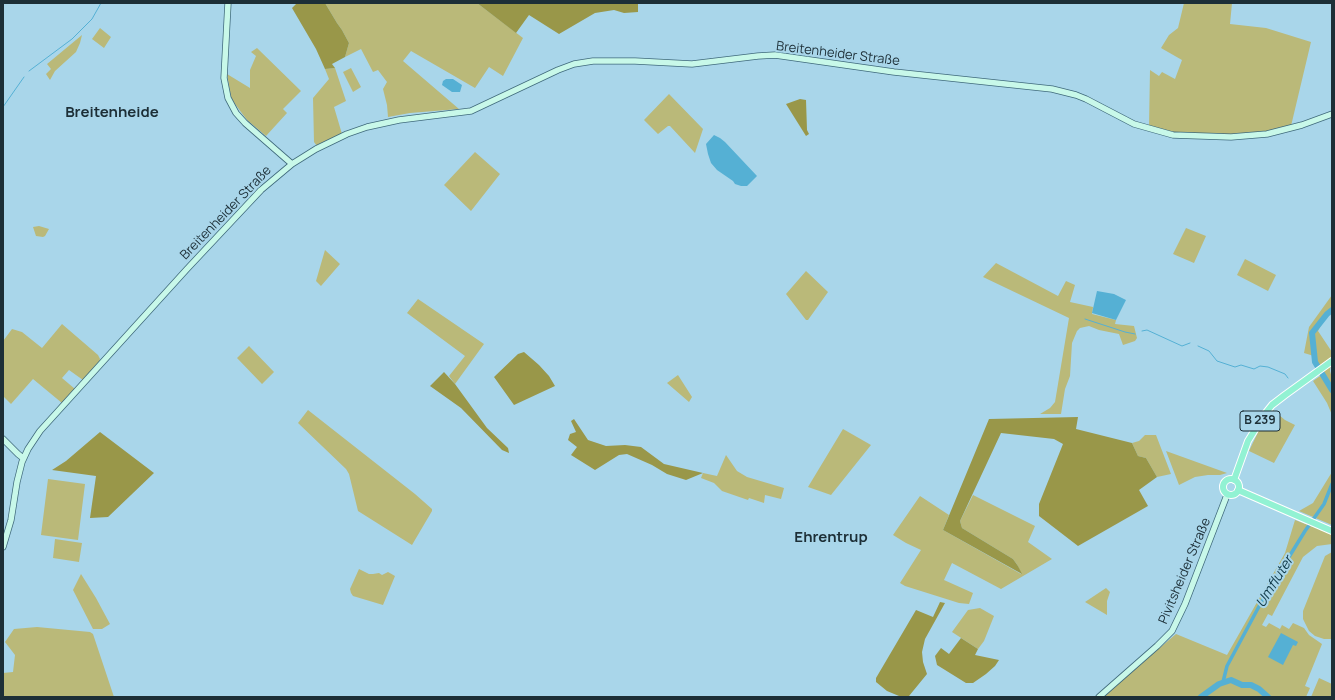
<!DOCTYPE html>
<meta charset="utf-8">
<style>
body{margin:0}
#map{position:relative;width:1335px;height:700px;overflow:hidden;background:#a9d6ea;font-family:Manrope,sans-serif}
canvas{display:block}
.frame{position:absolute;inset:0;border:4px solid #1d2f37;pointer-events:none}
</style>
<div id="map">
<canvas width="1335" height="700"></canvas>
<div class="frame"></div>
</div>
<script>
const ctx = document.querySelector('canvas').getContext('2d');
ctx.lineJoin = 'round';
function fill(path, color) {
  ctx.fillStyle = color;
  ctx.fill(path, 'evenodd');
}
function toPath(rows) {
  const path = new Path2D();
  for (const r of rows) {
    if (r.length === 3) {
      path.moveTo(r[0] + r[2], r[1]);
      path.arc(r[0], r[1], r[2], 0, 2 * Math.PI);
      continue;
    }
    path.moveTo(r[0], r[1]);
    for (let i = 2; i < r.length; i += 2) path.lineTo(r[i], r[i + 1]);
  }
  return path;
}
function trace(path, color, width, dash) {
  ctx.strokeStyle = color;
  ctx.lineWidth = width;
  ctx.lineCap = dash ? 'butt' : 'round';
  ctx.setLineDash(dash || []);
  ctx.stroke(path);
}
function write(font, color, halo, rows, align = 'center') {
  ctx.font = font + ' Manrope,sans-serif';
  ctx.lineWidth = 4;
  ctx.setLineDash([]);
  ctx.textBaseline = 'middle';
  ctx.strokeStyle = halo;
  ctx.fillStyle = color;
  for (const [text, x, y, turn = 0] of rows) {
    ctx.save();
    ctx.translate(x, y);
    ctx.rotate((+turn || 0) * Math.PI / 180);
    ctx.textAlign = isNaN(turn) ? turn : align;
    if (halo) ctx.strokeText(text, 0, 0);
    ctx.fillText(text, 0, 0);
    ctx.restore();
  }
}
fill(toPath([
 [325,3,477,3,523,38,503,76,489,67,475,88,411,51,403,61,459,109,410,113,388,117,387,105,383,89,387,82,378,70,373,72,361,49,345,57,349,43,342,30,337,23],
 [1184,3,1232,3,1230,24,1266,28,1311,42,1291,126,1277,131,1235,135,1179,133,1149,127,1150,70,1159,76,1162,72,1175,79,1182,60,1161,48,1169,35,1178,28],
 [100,28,111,37,104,48,92,39],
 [82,35,80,43,76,52,55,71,50,80,46,74,51,69,47,64],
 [257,48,301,91,283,109,287,113,266,136,247,120,235,104,231,97,227,74,250,88,250,70,256,56,251,52],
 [335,68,346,101,334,107,342,134,317,146,314,142,313,98,329,79,325,69],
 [351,68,361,87,353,92,343,72],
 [669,94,703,129,695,153,670,126,668,126,658,134,644,120],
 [475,152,500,174,471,211,444,185],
 [39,226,49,229,45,236,43,237,36,236,33,227],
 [1186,228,1206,236,1194,263,1173,254],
 [325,250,340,264,321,286,316,281],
 [1245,259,1276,275,1268,291,1237,275],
 [996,263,1058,296,1066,281,1075,285,1070,302,1093,307,1092,314,1116,320,1115,324,1134,326,1137,338,1135,341,1123,345,1119,334,1099,330,1089,326,1080,328,1077,331,1072,343,1070,376,1065,389,1061,414,1040,414,1050,408,1055,402,1069,318,983,277],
 [806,271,828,292,808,320,806,320,786,294],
 [1332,295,1332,310,1327,314,1318,331,1332,352,1330,371,1332,378,1332,415,1327,403,1313,381,1323,374,1315,362,1314,356,1304,353,1309,327],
 [418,299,484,344,455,384,449,376,465,356,407,313],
 [62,324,98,355,100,359,99,362,83,380,69,370,62,378,75,389,62,403,33,379,11,404,3,396,3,341,12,329,22,332,42,348],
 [249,346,274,372,262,384,237,358],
 [678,375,692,397,689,402,667,383],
 [308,410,415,494,432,509,432,511,412,545,358,511,349,474,346,469,298,423],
 [1273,410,1285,420,1295,425,1274,463,1249,451,1261,426],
 [843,429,871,445,831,495,808,487],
 [1145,435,1156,435,1171,474,1157,477,1146,458,1138,456,1132,443,1139,441],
 [1166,451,1227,473,1220,475,1208,475,1195,477,1179,485],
 [726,455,737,471,747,477,784,488,781,499,765,495,764,503,749,498,748,500,722,491,714,483,701,478,703,473,717,476],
 [1332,472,1332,525,1299,511,1313,503],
 [48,479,85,484,78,540,41,535],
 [973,495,1035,526,1028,542,1052,559,1001,589,952,563,944,580,973,593,969,604,959,603,905,586,900,583,921,550,906,543,893,535,920,496,949,515,943,530,1021,574,1018,566,1013,559,962,528,960,521],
 [1295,520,1332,534,1332,544,1317,546,1303,557,1272,616,1268,614,1262,625,1266,627,1269,623,1280,629,1282,625,1289,629,1293,623,1304,628,1309,635,1322,644,1305,686,1310,688,1306,697,1102,697,1176,634,1227,655,1285,553],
 [55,539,82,543,79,562,53,558],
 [1332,552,1332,639,1324,639,1315,636,1309,631,1303,619,1303,611,1325,556],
 [359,569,369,574,373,574,379,573,382,575,388,572,395,576,383,605,353,596,351,593,350,589],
 [81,574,96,598,110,624,102,629,93,629,73,590],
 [1106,588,1110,592,1107,601,1107,615,1085,602],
 [980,608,994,616,984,641,978,649,952,632,968,610],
 [37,627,90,632,93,634,114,697,3,697,3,673,13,672,15,655,5,642,14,629],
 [1319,678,1332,684,1332,697,1311,697]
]), '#bab979');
fill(toPath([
 [297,3,325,3,337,23,342,30,349,43,345,57,332,64,335,68,325,69,316,49,292,8],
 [477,3,638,3,638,12,624,13,614,10,595,13,559,34,529,15,516,33],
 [800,99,806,100,807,130,809,134,806,136,786,104],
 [524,352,539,365,549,376,555,386,514,405,494,377,518,354],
 [444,372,455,384,487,428,508,448,509,453,502,450,461,408,430,386],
 [1078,417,1076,429,1132,443,1138,456,1146,458,1157,477,1139,490,1148,506,1078,546,1039,516,1039,504,1063,444,1054,439,1001,433,960,521,962,528,1013,559,1018,566,1022,574,943,530,989,419],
 [574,419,588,440,606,446,625,445,641,447,664,464,703,473,686,480,667,474,652,465,627,454,619,455,595,470,571,455,577,447,568,440,570,434,576,432,571,421],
 [100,432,154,473,108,517,90,518,96,476,52,470,66,461],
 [940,602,945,603,925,639,922,652,923,662,927,674,909,696,899,696,887,691,876,682,876,678,916,610,933,617],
 [961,638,978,649,975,655,999,660,995,666,986,674,973,683,966,683,937,665,935,656,941,648,949,654]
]), '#999749');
fill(toPath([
 [446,79,453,79,462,85,460,92,452,92,442,85,443,81],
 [714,135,720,138,725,142,757,176,747,186,741,186,735,184,733,181,717,170,711,163,708,154,706,144],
 [1097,291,1114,294,1126,300,1116,320,1092,313],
 [1281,633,1298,642,1296,646,1293,645,1283,665,1268,657]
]), '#55b0d4');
trace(toPath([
 [29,71,72,39,92,19,101,3],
 [3,107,24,77],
 [1085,319,1125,332,1135,334],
 [1142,331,1147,330,1182,346,1190,343],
 [1198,346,1209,351,1217,361,1235,367,1241,365,1254,369,1260,366,1268,367,1285,374,1288,378]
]), '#55b0d4', 1);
trace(toPath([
 [1223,682,1227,666,1263,599,1305,531,1324,504,1332,484]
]), '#55b0d4', 3.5);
trace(toPath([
 [1332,310,1327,314,1312,333,1315,362,1332,390],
 [1201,697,1219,684,1231,680,1242,685,1251,685,1259,689,1268,697]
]), '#55b0d4', 6);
const secondary = toPath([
 [228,3,224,78,228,98,236,113,245,123,292,164],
 [3,439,18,454,23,458],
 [3,547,11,520,17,482,22,462,28,449,40,431,187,269,261,190,292,164,316,149,347,134,367,127,399,120,471,111,558,70,574,64,593,61,635,61,692,64,758,56,775,55,894,72,1052,89,1076,95,1086,99,1134,124,1173,135,1231,137,1267,134,1302,125,1332,114],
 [1099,697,1157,646,1172,631,1185,604,1227,495]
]);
const primary = toPath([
 [1231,487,8],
 [1234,480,1248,441,1264,415,1272,405,1285,395,1332,361],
 [1238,490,1332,531]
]);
trace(secondary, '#3f697b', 7);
trace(primary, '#fff', 8);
trace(secondary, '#c8f8e9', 5.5);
trace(primary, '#92f2d3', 6);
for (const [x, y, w] of [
 [1260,421,40]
]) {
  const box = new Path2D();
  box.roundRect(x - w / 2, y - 10, w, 20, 3);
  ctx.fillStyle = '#a9d6ea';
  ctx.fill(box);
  trace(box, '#1d2f37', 1);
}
write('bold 12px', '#1d2f37', null, [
 ["B 239",1260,421]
]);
write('13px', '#1d2f37', '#a9d6ea', [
 ["Breitenheider Straße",838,54,7],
 ["Breitenheider Straße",226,213,-46],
 ["Pivitsheider Straße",1185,571,-67]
]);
write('italic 14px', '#113a49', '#a9d6ea', [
 ["Umfluter",1275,582,-58]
]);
write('bold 15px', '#1d2f37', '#a9d6ea', [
 ["Breitenheide",112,113],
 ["Ehrentrup",831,538]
]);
</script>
